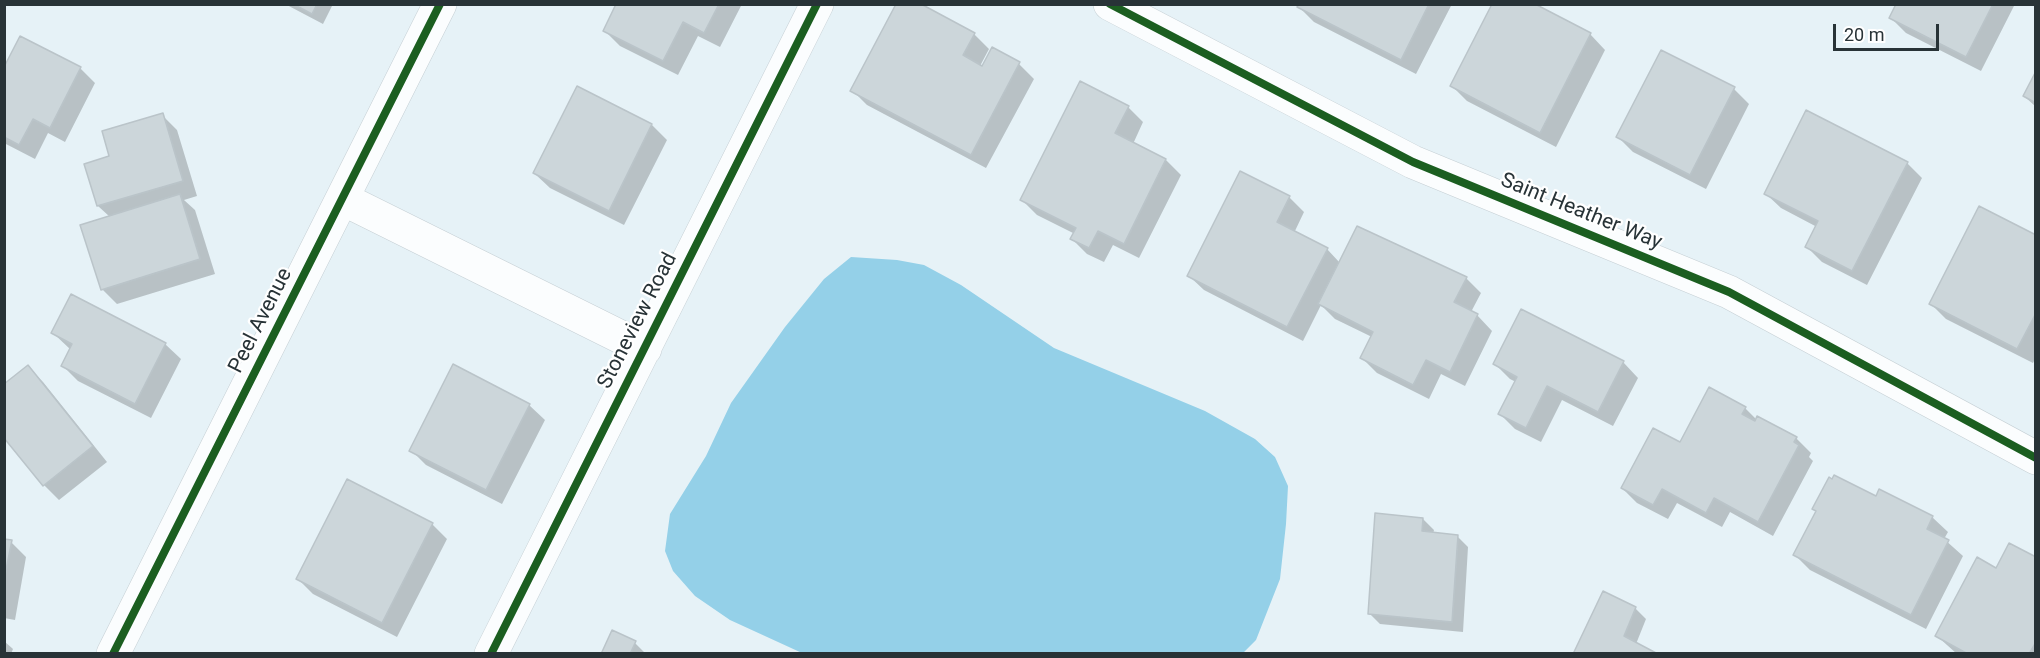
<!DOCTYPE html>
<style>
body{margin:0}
#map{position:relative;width:2040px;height:658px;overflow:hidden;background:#e6f2f7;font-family:Roboto,sans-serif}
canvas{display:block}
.frame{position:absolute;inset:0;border:6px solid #283337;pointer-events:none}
.scale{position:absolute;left:1833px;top:24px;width:106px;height:27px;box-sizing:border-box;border:3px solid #283337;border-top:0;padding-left:8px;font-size:18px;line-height:21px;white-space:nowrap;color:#283337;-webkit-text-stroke:4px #fff;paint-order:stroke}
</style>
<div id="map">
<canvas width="2040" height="658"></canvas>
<div class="frame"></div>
<div class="scale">20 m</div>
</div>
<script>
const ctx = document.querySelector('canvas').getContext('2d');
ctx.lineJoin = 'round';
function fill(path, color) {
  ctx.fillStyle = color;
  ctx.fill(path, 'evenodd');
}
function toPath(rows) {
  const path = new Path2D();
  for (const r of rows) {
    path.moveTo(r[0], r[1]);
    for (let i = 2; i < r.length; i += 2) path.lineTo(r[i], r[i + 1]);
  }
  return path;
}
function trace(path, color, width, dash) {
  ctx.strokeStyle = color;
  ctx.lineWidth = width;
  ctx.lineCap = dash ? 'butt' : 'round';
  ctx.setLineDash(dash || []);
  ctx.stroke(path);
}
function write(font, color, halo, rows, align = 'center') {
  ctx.font = font + ' Roboto,sans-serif';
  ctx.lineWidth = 4.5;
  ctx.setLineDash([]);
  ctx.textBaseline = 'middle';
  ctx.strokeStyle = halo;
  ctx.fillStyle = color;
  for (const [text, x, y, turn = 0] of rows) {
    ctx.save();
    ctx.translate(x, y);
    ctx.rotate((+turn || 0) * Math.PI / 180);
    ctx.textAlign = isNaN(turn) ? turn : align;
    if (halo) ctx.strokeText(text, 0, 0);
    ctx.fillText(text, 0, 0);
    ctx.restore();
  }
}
fill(toPath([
 [851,257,897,260,924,265,961,285,1054,348,1205,411,1255,439,1275,457,1288,486,1286,524,1280,579,1256,640,1242,654,802,653,730,620,695,596,673,571,665,551,670,514,706,456,731,403,785,327,824,279]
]), '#94d0e8');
fill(toPath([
 [285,4,333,4,323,24],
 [617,4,742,4,720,47,698,36,678,75,620,46,605,31],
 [1300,4,1452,4,1416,74,1314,22,1299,7],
 [1898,4,2015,4,1981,71,1906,33,1891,18],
 [974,34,989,49,980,66,983,68,993,50,1019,64,1034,79,986,168,867,105,852,90],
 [1590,34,1605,50,1556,147,1467,101,1452,86],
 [1661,52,1734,89,1749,104,1706,189,1633,152,1618,137],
 [80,68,95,83,65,142,48,133,35,159,4,143,4,70],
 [2036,74,2036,107,2024,96],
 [1081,83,1128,107,1143,122,1133,144,1166,160,1181,175,1139,258,1113,245,1104,262,1087,254,1072,239,1075,234,1037,215,1022,200],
 [578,88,652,125,667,140,624,225,550,188,534,173],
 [162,115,177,130,197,196,184,200,195,210,215,274,117,304,102,289,110,217,98,206,111,157],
 [1907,163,1922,178,1867,285,1822,262,1807,247,1817,227,1781,208,1765,193],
 [1289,197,1304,212,1294,233,1327,249,1340,263,1466,278,1481,293,1471,312,1477,315,1492,331,1465,386,1441,374,1429,399,1377,373,1362,358,1372,337,1335,319,1321,305,1303,341,1204,290,1188,275],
 [2036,236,2036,357,2033,363,1946,319,1931,304],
 [53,333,165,344,181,359,151,418,78,381,63,366,71,350],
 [1623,362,1638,378,1613,426,1562,400,1541,442,1515,429,1500,414,1516,382,1510,379,1495,364],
 [28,367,43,382,107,462,59,500,44,485,4,435],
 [529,405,545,420,502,504,426,465,411,450],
 [1745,408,1757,420,1796,438,1811,453,1809,457,1813,461,1773,536,1730,512,1722,527,1677,503,1668,519,1637,503,1622,488,1680,444],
 [1877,498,1932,517,1948,532,1944,539,1963,556,1926,629,1810,570,1795,555,1817,512,1814,509],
 [1423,519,1434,530,1433,534,1457,536,1468,547,1463,632,1380,624,1369,613],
 [432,524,447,539,397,637,313,594,298,579],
 [4,541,11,542,26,557,15,620,4,618],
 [2036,559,2036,654,1957,654,1937,636,1997,570],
 [1635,608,1646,619,1636,644,1574,654],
 [4,641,13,649,11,654,4,654],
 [635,643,646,654,603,654]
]), '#0003');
const building = toPath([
 [293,4,317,4,312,14,293,4],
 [616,4,719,4,704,33,683,22,663,61,603,31,616,4],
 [896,4,921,4,975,33,963,55,982,66,992,47,1020,62,971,155,850,91,896,4],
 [1299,4,1429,4,1401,60,1297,7,1299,4],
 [1492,4,1535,4,1591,33,1540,133,1450,86,1492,4],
 [1896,4,1993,4,1966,57,1889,18,1896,4],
 [20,36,81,67,50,128,33,119,19,145,4,137,4,67,20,36],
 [1661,50,1735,87,1690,175,1616,137,1661,50],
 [2036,71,2036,103,2023,96,2036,71],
 [1080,81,1129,106,1115,133,1166,159,1124,244,1098,231,1089,248,1070,239,1076,228,1020,200,1080,81],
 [577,86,652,124,609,211,533,173,577,86],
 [1806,110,1908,162,1852,271,1805,247,1818,221,1764,194,1806,110],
 [163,113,183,181,97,206,84,164,109,156,102,131,163,113],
 [1240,171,1290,196,1277,222,1328,248,1287,327,1187,276,1240,171],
 [180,194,200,259,101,290,80,225,180,194],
 [1979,206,2036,235,2036,313,2017,349,1929,304,1979,206],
 [1357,226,1467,277,1454,302,1478,314,1450,372,1426,360,1413,385,1360,358,1373,332,1318,304,1357,226],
 [71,294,166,343,135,404,61,366,72,344,51,333,71,294],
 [1521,309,1624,361,1598,412,1547,386,1526,428,1498,414,1517,377,1493,364,1521,309],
 [453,364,530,404,486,490,409,451,453,364],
 [28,365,93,446,43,486,4,438,4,384,28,365],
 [1709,387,1746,407,1742,414,1755,421,1757,416,1797,437,1794,442,1799,445,1758,522,1714,498,1706,513,1662,489,1653,505,1621,488,1653,428,1680,442,1709,387],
 [1834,475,1876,496,1879,489,1933,516,1927,529,1949,540,1911,615,1793,555,1816,511,1812,509,1829,477,1832,479,1834,475],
 [347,479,433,523,382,623,296,579,347,479],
 [1375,513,1423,518,1422,531,1458,535,1452,622,1368,614,1375,513],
 [4,539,12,540,4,580,4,539],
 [2009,543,2036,557,2036,642,2029,654,1968,654,1935,636,1977,557,1996,568,2009,543],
 [1603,591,1636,607,1624,636,1658,654,1573,654,1603,591],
 [612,630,636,641,630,654,601,654,612,630]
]);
fill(building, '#ccd6da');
trace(building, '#bac4c9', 1.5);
const minor = toPath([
 [1110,4,1413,162,1729,292,2036,458],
 [343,199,645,349],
 [491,654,817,4]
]);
const tertiary = toPath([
 [113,654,440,4]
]);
trace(minor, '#c5cfd4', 34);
trace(tertiary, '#c5cfd4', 34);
trace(minor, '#fbfdfe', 33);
trace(tertiary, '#fbfdfe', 33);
trace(toPath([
 [1110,4,1413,162,1729,292,2036,458],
 [113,654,440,4],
 [491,654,817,4]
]), '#1b5e20', 8);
write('21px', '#283337', '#fff', [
 ["Saint Heather Way",1581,212,22],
 ["Peel Avenue",261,321,-63],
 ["Stoneview Road",638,321,-63]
]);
</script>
